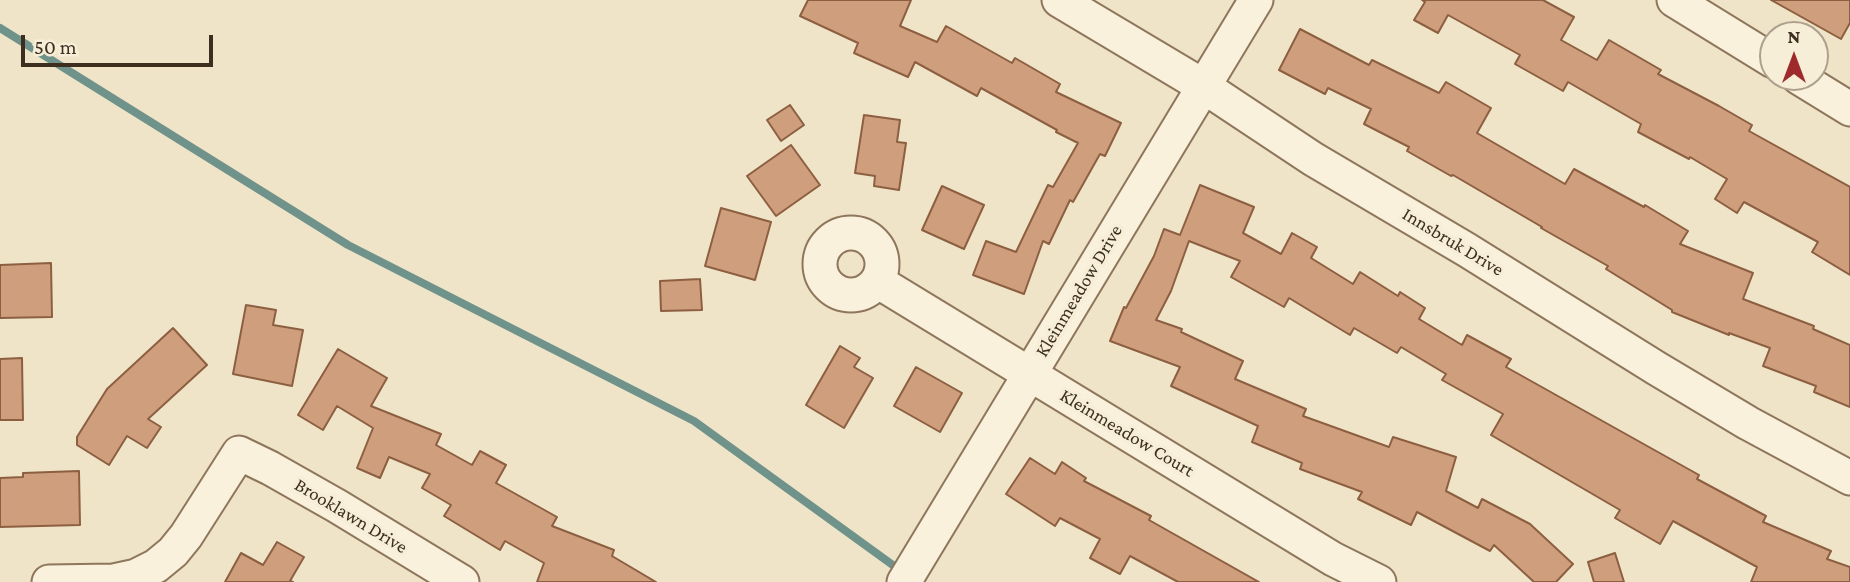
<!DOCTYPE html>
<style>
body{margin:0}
#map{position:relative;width:1850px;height:582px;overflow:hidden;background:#f0e4c8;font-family:"Crimson Pro",serif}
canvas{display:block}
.north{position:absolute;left:1759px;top:21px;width:70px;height:70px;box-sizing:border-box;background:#f7eed8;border:2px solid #ada18e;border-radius:50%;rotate:0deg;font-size:19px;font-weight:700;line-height:28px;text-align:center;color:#3d2e20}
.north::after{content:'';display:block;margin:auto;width:24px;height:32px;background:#9e2a2b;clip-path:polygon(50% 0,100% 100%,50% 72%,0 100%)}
.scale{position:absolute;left:21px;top:35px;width:192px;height:32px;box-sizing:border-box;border:4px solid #3d2e20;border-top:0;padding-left:9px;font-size:21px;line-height:24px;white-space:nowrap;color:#3d2e20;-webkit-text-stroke:5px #f7eed8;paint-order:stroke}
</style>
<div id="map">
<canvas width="1850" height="582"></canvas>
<div class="north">N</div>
<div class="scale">50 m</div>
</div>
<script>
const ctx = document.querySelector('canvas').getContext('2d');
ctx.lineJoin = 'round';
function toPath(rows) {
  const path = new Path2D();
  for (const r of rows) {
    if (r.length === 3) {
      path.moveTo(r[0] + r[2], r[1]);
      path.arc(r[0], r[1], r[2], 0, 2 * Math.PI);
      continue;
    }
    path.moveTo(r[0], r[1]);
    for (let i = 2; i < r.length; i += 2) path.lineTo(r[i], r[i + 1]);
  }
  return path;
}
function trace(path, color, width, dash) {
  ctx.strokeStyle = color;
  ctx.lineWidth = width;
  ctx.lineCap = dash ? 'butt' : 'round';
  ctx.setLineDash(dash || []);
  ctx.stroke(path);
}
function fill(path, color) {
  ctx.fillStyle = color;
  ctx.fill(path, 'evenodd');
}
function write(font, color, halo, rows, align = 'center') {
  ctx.font = font + ' "Crimson Pro",serif';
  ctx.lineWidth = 7;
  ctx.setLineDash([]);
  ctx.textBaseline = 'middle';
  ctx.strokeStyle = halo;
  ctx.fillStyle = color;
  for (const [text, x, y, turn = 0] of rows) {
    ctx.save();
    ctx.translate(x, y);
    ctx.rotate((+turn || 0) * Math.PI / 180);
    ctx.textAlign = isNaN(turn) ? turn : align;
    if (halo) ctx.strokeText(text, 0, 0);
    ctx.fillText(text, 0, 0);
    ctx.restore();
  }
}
trace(toPath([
 [0,28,348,245,694,421,901,571]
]), '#6f938a', 8);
const building = toPath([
 [808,0,911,0,900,26,937,42,946,26,1012,63,1015,58,1060,84,1056,92,1121,123,1105,156,1100,154,1073,202,1070,200,1049,244,1043,241,1024,294,973,275,986,241,1016,252,1048,185,1053,187,1078,143,1056,132,1057,130,981,88,977,96,915,62,908,77,854,53,858,43,800,16,808,0],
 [1422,0,1543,0,1574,17,1561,40,1597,60,1609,40,1661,70,1658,74,1719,106,1752,125,1749,131,1850,187,1850,275,1812,252,1818,242,1744,202,1737,213,1715,199,1727,179,1690,157,1689,159,1638,132,1641,124,1568,82,1563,91,1515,64,1520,55,1448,15,1438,33,1414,20,1425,2,1422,0],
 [1771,0,1850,0,1850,23,1841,39,1771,0],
 [1300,29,1369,65,1372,60,1439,93,1446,82,1491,108,1477,133,1565,184,1574,169,1644,207,1645,205,1688,231,1680,244,1753,273,1743,299,1814,326,1813,329,1850,345,1850,407,1814,392,1816,386,1763,366,1770,348,1729,333,1729,335,1672,312,1672,310,1606,269,1608,266,1541,228,1542,227,1453,175,1451,176,1407,151,1409,147,1364,124,1371,109,1328,88,1325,94,1279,70,1300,29],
 [790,105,804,125,781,141,767,120,790,105],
 [864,115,900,120,897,142,906,143,899,190,874,186,875,176,855,173,864,115],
 [791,145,820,185,776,216,747,176,791,145],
 [1200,185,1254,207,1243,233,1281,254,1292,233,1317,247,1311,258,1353,284,1360,272,1398,296,1400,292,1425,308,1419,319,1462,345,1467,335,1511,359,1506,367,1699,475,1697,479,1766,516,1763,522,1831,551,1827,559,1850,567,1850,582,1751,582,1757,567,1673,521,1660,544,1615,518,1620,510,1491,435,1503,414,1442,380,1446,374,1401,347,1397,353,1354,328,1350,335,1289,298,1284,307,1231,277,1240,261,1189,241,1171,291,1156,320,1182,329,1181,332,1243,361,1235,379,1306,409,1303,416,1389,447,1393,437,1456,457,1446,491,1478,508,1482,499,1530,524,1573,564,1556,582,1534,582,1494,545,1490,551,1417,512,1411,525,1358,499,1362,492,1300,469,1302,463,1252,442,1258,426,1171,386,1180,367,1110,341,1124,307,1126,308,1154,256,1164,229,1180,235,1200,185],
 [942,186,984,205,964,249,922,230,942,186],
 [721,208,771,222,755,280,705,266,721,208],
 [51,263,52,317,0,318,0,265,51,263],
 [700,279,702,310,661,311,660,281,700,279],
 [246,305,276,310,273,325,303,330,292,386,233,374,246,305],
 [173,328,207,365,148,419,161,427,147,448,127,436,109,465,77,445,77,437,107,389,173,328],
 [840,346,860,358,854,367,873,378,844,428,806,405,840,346],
 [338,349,387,378,371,406,441,434,436,445,472,465,480,451,506,465,496,483,557,517,552,526,614,550,612,556,656,582,537,582,544,563,505,541,500,550,444,516,451,505,422,488,430,474,389,457,380,478,357,468,373,428,337,406,323,430,298,415,338,349],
 [22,358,23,420,0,420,0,359,22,358],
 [916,367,962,393,940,432,894,406,916,367],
 [1030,458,1055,474,1062,462,1086,478,1084,481,1151,516,1149,520,1259,582,1178,582,1130,556,1120,574,1090,558,1100,539,1060,518,1055,526,1006,494,1030,458],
 [79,471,80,525,0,527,0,478,23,477,23,473,79,471],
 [277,542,304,557,290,581,293,582,225,582,241,553,263,565,277,542],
 [1615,553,1624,582,1594,582,1588,562,1615,553]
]);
fill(building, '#cf9f7d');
trace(building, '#8d5f41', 2);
const minor = toPath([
 [1059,0,1203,86,1313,159,1467,250,1656,368,1748,423,1850,478],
 [1674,0,1773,61],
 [1798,77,1850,109],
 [851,264,31],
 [877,281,1333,559,1379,582],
 [49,582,113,581,136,576,156,566,173,552,186,536,239,453,270,468,337,506,462,582],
 [904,582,1256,0]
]);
trace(minor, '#8d765c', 37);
trace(minor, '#faf1dc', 33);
write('19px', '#3d2e20', '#f7eed8', [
 ["Innsbruk Drive",1453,242,31],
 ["Kleinmeadow Drive",1079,291,-59],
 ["Kleinmeadow Court",1127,433,31],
 ["Brooklawn Drive",351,516,31]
]);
</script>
